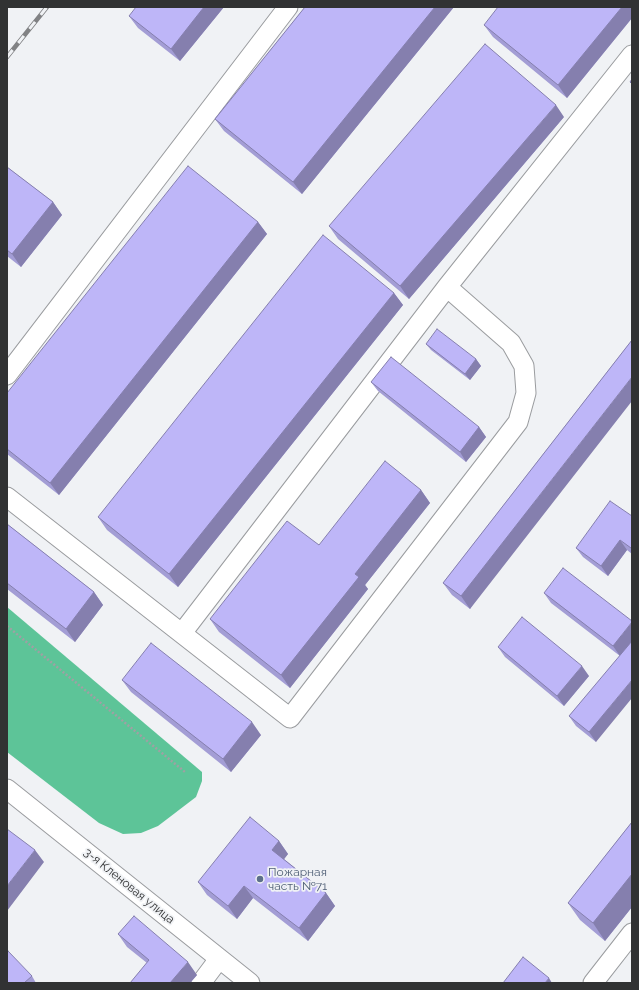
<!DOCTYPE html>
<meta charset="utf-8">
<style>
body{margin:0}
#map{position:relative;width:639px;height:990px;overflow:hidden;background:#f0f2f5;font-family:Raleway,sans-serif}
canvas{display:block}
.frame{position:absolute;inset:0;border:8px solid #313233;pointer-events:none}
</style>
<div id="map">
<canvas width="639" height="990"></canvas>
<div class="frame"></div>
</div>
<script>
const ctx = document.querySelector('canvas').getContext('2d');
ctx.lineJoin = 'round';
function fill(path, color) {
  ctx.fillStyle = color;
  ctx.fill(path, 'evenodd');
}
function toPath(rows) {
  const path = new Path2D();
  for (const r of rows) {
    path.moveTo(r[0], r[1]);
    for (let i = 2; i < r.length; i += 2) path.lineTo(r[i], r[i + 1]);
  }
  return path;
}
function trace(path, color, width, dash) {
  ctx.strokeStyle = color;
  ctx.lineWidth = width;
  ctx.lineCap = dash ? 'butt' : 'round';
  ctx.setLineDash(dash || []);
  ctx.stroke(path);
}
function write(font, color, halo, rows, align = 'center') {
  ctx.font = font + ' Raleway,sans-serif';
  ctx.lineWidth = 3.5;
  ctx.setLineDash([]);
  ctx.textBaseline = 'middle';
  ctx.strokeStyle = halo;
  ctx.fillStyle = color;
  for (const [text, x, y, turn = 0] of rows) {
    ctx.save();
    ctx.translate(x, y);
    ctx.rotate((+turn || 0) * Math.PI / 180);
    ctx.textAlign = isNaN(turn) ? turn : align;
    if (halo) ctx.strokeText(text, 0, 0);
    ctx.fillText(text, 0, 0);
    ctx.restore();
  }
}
fill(toPath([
 [7,607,202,772,202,781,196,797,158,826,141,833,123,834,99,823,7,752]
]), '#5dc498');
const minor = toPath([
 [7,375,288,7],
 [7,497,290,718,518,422,526,393,524,366,511,343,447,287],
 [182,633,447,287,632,55],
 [7,789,250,983],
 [201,983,219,959],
 [593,983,632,933]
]);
trace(minor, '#9a9c9f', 21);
trace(toPath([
 [7,626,185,772]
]), '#9fa1a3', 2.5, [2, 2]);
trace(minor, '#fff', 19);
const rail = toPath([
 [7,57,47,7]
]);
trace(rail, '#818284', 4.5);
trace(rail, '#f0f2f5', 3, [9]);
fill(toPath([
 [224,7,180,61,138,28,129,16],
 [305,7,454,7,302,194,224,131,215,119],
 [632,7,632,18,567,98,493,37,484,25],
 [564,117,409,299,338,239,329,226],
 [7,167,53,202,62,215,21,267,7,256],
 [258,222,267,234,59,495,7,454,7,393],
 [394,293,403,305,178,587,107,530,98,517],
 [632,340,470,609,452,595,443,583],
 [426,344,476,359,481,366,470,380,431,350],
 [371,382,479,427,486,437,466,462,378,391],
 [421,490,430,503,365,585,368,589,290,688,219,632,210,619,319,545],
 [632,516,632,554,627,550,608,576,583,557,576,548],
 [7,524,94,592,103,605,75,642,7,589],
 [544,593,632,641,596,742,576,726,569,716,620,656,551,603],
 [498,647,589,676,564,706,505,657],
 [122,680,261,735,231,772,131,692],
 [632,822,632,907,605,941,580,920,568,903],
 [279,841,288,854,284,859,326,893,335,906,308,941,253,898,237,919,207,895,198,882],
 [118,934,197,975,190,983,130,983,147,963,127,947],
 [32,976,36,983,7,983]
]), '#a39dd5');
fill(toPath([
 [204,7,224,7,180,61,171,49],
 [435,7,454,7,302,194,293,182],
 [622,7,632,7,632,18,567,98,558,85],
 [556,105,564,117,409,299,400,286],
 [53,202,62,215,21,267,12,254],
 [258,222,267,234,59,495,50,483],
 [394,293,403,305,178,587,169,574],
 [476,359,481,366,470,380,465,374],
 [632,377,632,401,470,609,461,596],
 [479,427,486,437,466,462,460,452],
 [421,490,430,503,365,585,368,589,290,688,281,675,355,574],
 [620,540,627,550,608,576,601,566],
 [94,592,103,605,75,642,66,629],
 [632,622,632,641,620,656,613,646],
 [582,666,589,676,564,706,557,696],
 [632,680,632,698,596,742,589,732],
 [252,722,261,735,231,772,223,759],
 [279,841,288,854,281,863,272,850],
 [35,850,44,862,7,911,7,886],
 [632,874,632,907,605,941,593,923],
 [244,886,253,898,237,919,228,906],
 [326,893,335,906,308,941,299,928],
 [188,962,197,975,190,983,170,983],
 [549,978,552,983,545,983]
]), '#857fae');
const building = toPath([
 [136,7,204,7,171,49,129,16,136,7],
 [305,7,435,7,293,182,215,119,305,7],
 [498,7,622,7,558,85,484,25,498,7],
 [485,44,556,105,400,286,329,226,485,44],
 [632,79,632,84,630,82,632,79],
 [188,166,258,222,50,483,7,449,7,393,188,166],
 [7,167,53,202,12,254,7,250,7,167],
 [323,235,394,293,169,574,98,517,323,235],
 [437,329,476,359,465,374,426,344,437,329],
 [632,340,632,377,461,596,443,583,632,340],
 [391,357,479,427,460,452,371,382,391,357],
 [385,461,421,490,355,574,359,577,281,675,210,619,287,521,319,545,385,461],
 [610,501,632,516,632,547,631,548,620,540,601,566,576,548,610,501],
 [7,524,94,592,66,629,7,583,7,524],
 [563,568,632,621,632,622,613,646,544,593,563,568],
 [522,617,582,666,557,696,498,647,522,617],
 [632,641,632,680,589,732,569,716,632,641],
 [151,643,252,722,223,759,122,680,151,643],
 [250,817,279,841,272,850,326,893,299,928,244,886,228,906,198,882,250,817],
 [632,822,632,874,593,923,568,903,632,822],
 [7,829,35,850,7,886,7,829],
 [134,916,188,962,170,983,130,983,149,960,118,934,134,916],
 [8,951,32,976,24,983,7,983,7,952,8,951],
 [523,957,549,978,545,983,503,983,523,957]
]);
fill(building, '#beb6f8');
trace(building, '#857fae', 1);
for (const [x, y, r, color] of [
 [260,879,4,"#5c6f8a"]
]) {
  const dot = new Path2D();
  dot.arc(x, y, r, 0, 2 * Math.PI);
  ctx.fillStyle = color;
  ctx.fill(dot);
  trace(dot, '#f0f2f5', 1.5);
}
write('12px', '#4e5e75', '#f0f2f5', [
 ["Пожарная",268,872],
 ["часть №71",268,886]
], 'left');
write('12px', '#313233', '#f0f2f5', [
 ["3-я Кленовая улица",129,886,39]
]);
</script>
